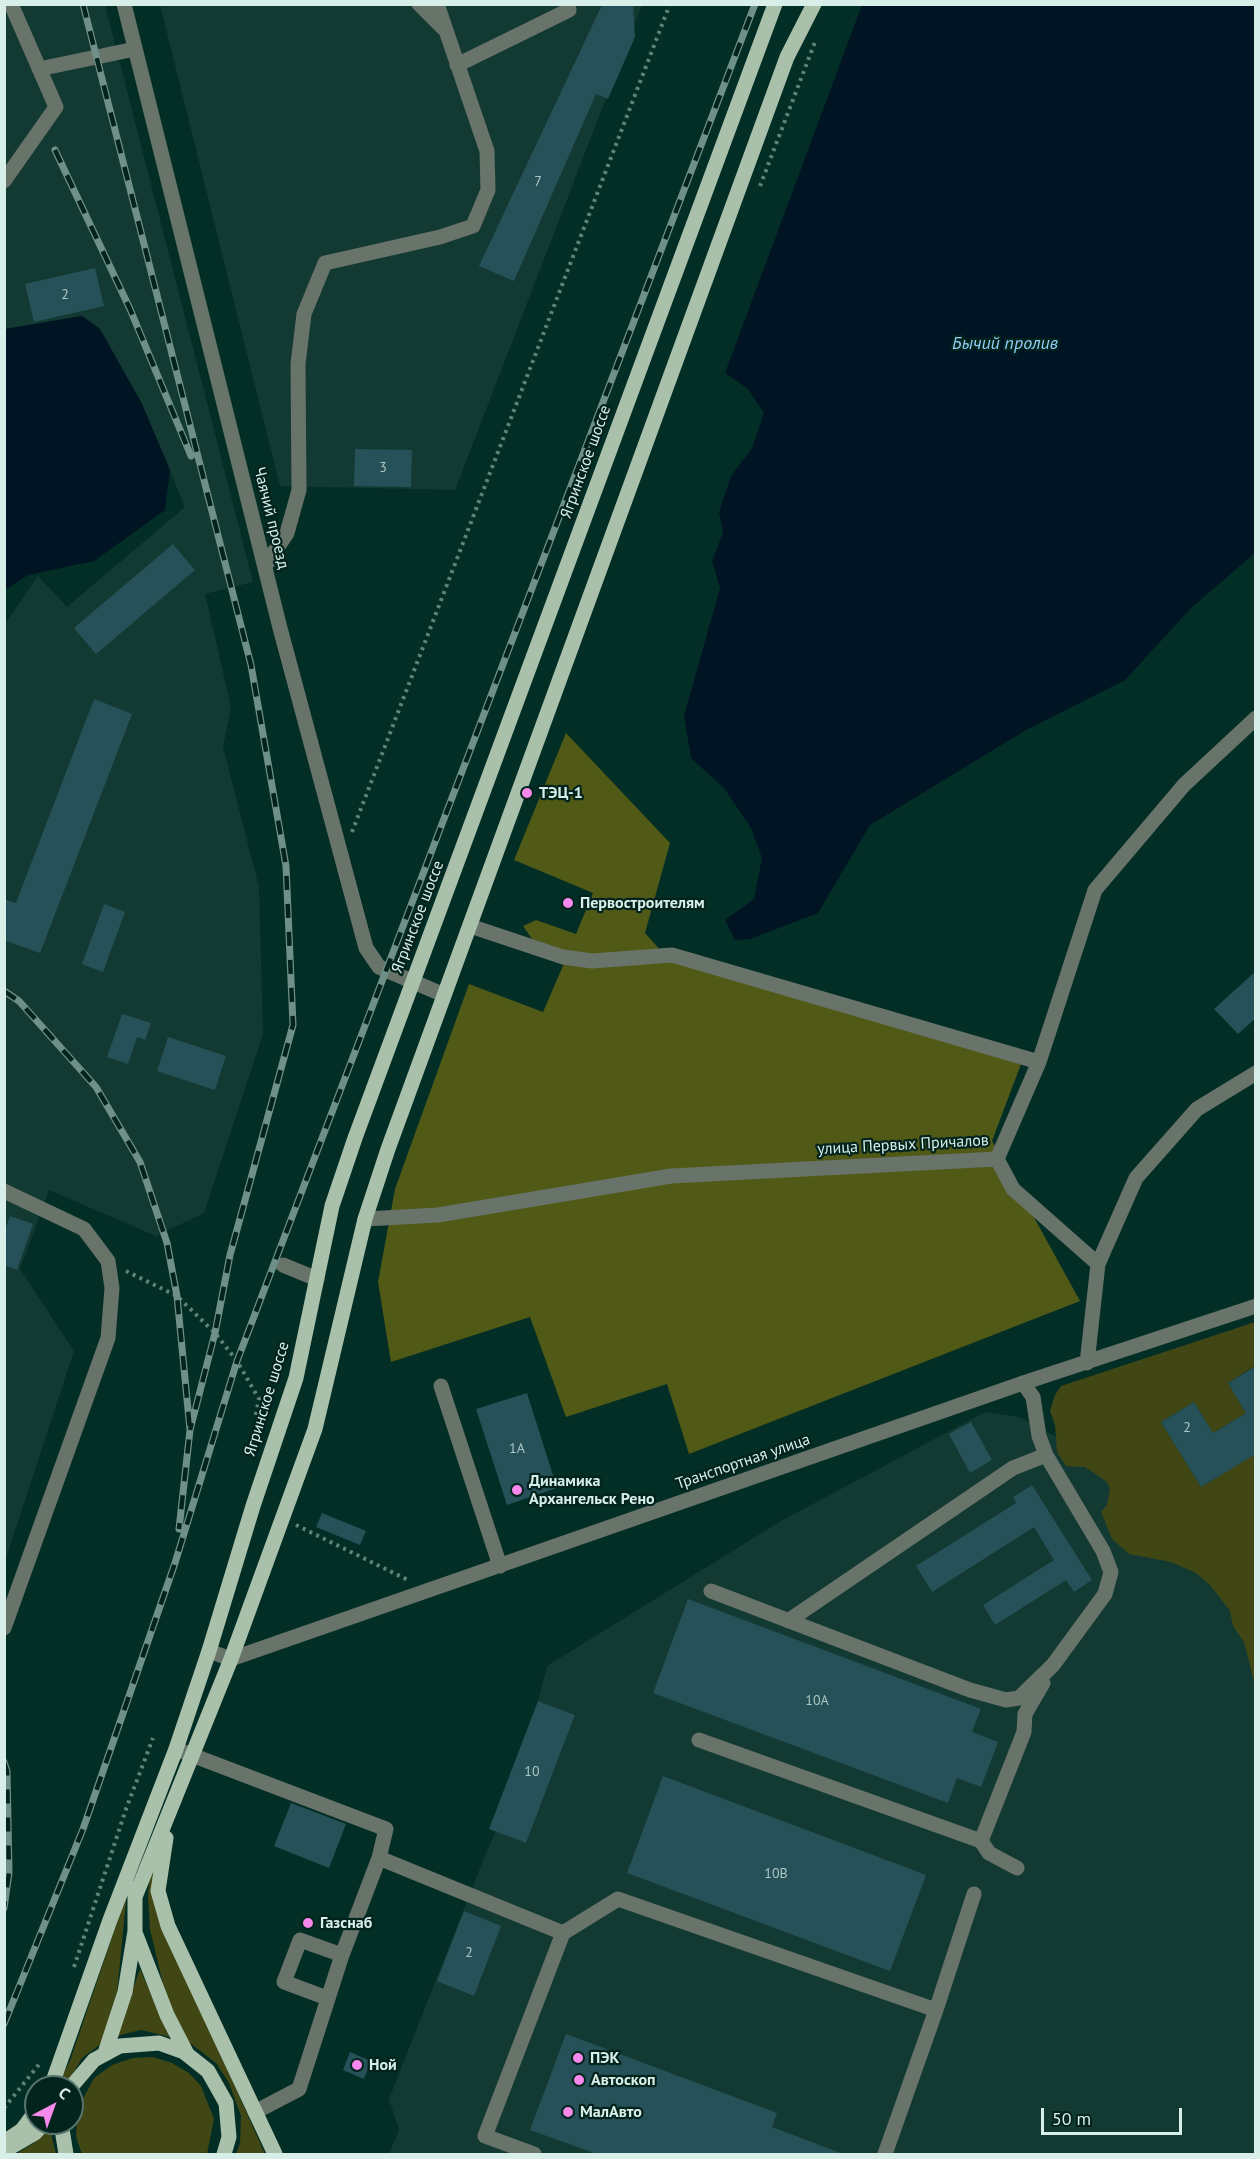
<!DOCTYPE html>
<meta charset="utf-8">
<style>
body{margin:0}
#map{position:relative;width:1260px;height:2159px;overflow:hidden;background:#022e26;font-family:"PT Sans",sans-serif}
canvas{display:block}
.frame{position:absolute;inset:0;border:6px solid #d8eee8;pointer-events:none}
.north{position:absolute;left:24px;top:2075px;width:60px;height:60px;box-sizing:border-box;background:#03231d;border:2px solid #58746e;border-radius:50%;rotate:41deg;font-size:16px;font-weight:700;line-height:24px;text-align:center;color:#d8eee8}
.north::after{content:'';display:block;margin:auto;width:21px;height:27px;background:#f788ec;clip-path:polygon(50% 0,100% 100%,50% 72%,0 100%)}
.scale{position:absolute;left:1041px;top:2108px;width:141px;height:27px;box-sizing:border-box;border:3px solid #d8eee8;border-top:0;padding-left:8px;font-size:18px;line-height:21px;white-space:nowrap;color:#d8eee8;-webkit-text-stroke:4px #03231d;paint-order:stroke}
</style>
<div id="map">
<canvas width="1260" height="2159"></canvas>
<div class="frame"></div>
<div class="north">С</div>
<div class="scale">50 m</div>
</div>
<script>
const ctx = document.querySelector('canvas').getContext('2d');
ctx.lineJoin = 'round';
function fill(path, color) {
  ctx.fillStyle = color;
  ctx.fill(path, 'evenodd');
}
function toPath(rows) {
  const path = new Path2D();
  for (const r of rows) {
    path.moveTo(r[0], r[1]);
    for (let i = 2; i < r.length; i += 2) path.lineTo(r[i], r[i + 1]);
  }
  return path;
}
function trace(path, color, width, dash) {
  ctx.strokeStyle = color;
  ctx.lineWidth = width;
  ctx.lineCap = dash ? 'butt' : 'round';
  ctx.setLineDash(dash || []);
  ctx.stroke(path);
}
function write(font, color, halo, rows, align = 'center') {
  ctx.font = font + ' "PT Sans",sans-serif';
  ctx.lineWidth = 4.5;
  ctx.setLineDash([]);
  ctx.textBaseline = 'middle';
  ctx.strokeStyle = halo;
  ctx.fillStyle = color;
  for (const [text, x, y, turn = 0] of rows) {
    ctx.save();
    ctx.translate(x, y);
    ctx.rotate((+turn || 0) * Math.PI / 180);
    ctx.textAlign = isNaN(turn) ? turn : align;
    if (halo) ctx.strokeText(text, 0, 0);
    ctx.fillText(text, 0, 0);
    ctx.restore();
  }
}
fill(toPath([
 [5,5,105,5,253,582,205,594,231,707,223,747,259,887,263,1034,204,1213,156,1236,49,1190,20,1269,74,1351,5,1561,5,624,38,576,67,607,185,507,142,404,100,329,82,316,5,329],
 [160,5,642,5,455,490,280,486],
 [985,1412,1019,1417,1255,1544,1255,2154,389,2154,399,2130,389,2099,486,1853,496,1831,526,1843,575,1715,538,1701,547,1666,781,1521]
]), '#123a33');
fill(toPath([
 [1255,1322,1255,1366,1228,1383,1246,1413,1213,1433,1194,1402,1161,1422,1201,1487,1255,1454,1255,1685,1244,1642,1233,1626,1230,1611,1211,1586,1196,1573,1171,1562,1129,1554,1112,1539,1101,1512,1107,1505,1110,1489,1107,1482,1085,1467,1066,1466,1057,1452,1055,1425,1050,1411,1055,1395,1061,1386],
 [157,1857,164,1928,265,2154,236,2154,240,2143,241,2116,229,2083,216,2063,186,2040,167,2001,150,1929,148,1896,150,1872],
 [127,1893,117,1992,101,2044,82,2058,65,2087,56,2087,70,2061],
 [140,1969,170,2037,141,2030,116,2036],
 [153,2057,172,2063,189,2073,201,2086,214,2119,207,2154,82,2154,76,2137,78,2108,94,2078,112,2065,133,2058],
 [53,2123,52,2138,56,2154,16,2154,34,2143]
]), '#404715');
fill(toPath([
 [566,733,670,843,645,933,669,960,1021,1064,992,1141,1080,1301,689,1454,667,1384,566,1417,530,1317,391,1362,378,1282,395,1189,469,984,543,1012,569,952,532,939,523,926,536,920,576,934,593,893,514,860]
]), '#505916');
fill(toPath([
 [862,5,1255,5,1255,553,1192,607,1125,680,1026,730,870,825,818,913,750,939,735,940,725,920,754,899,762,858,751,828,724,788,691,758,684,716,720,588,712,561,723,533,719,512,731,476,752,448,764,413,747,388,725,373],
 [82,316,100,329,142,404,170,470,165,510,94,561,28,575,5,590,5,329]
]), '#001424');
fill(toPath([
 [611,4,633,4,635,37,608,99,596,94,514,281,479,266,601,7],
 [95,268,104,306,34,322,25,284],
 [355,449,412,450,411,487,354,486],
 [173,544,195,570,96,654,74,628],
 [94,699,132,714,40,953,4,940,4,899,16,903],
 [104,904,125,912,103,972,82,964],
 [1256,971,1256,1018,1238,1034,1214,1009],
 [122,1014,151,1023,145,1040,137,1037,128,1064,107,1057],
 [168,1037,226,1056,215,1090,157,1071],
 [10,1216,33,1224,17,1270,4,1265,4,1233],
 [1256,1366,1256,1454,1201,1487,1161,1422,1194,1402,1213,1433,1246,1413,1228,1383],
 [527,1393,557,1488,507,1505,476,1409],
 [971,1422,992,1460,970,1473,949,1434],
 [1032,1485,1092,1580,1074,1592,1066,1580,995,1625,983,1605,1054,1560,1034,1527,932,1592,916,1566,1016,1503,1013,1497],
 [322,1513,366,1531,360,1545,316,1527],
 [688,1599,981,1709,972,1732,998,1742,981,1787,957,1778,948,1803,653,1693],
 [538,1701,575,1715,526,1843,489,1829],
 [663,1776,926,1875,890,1971,627,1873],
 [291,1803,346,1824,329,1868,274,1846],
 [464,1911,501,1926,474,1996,437,1981],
 [566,2034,777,2113,772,2127,843,2154,597,2154,530,2130],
 [350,2052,371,2061,364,2079,343,2070]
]), '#275158');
trace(toPath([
 [760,186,815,42],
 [352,832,670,4],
 [126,1271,177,1296,215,1333,237,1361,259,1399,255,1419],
 [296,1525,408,1580],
 [74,1967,126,1809,153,1738],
 [4,2108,41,2062]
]), '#60827b', 4, [3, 4.5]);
trace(toPath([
 [124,4,280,628,366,948,379,967,444,995],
 [419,4,443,28],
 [457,65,569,10,567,4],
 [39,69,135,49],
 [4,181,56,107,11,4],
 [265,566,287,533,299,490,298,364,304,314,325,263,440,237,473,226,488,190,487,151,437,4],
 [470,926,563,957,592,961,672,955,1039,1062],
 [997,1159,1013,1189,1098,1264,1087,1363],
 [4,1191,84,1229,108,1261,112,1288,108,1338,4,1628],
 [365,1219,438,1215,671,1176,997,1159,1039,1062,1095,890,1184,785,1256,718],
 [1098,1264,1136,1178,1197,1109,1256,1073],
 [283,1265,317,1279],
 [441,1386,500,1566],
 [711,1591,970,1690,1006,1700,1019,1698,1053,1665,1105,1594,1111,1572,1103,1551,1046,1455,1039,1436,1033,1397,1023,1383],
 [788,1621,1013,1468,1046,1455],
 [209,1651,231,1659,1023,1383,1256,1306],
 [699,1740,981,1841],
 [176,1749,386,1829,379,1858,342,1955,299,2089,255,2112],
 [379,1858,563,1933],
 [1017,1868,989,1853,981,1841,1024,1732,1025,1714,1043,1683],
 [327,1998,284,1982,300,1940,342,1955],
 [534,2154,485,2136,563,1933,618,1899,936,2010,974,1894],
 [885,2154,936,2010]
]), '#687369', 15);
trace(toPath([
 [166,1838,158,1891,168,1926,275,2154],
 [135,1897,231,1659,315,1429,365,1219,388,1149,787,57,814,4],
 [136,1935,167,2015,187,2054],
 [105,2053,125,1992,135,1931,135,1888],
 [51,2087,110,1920,176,1749,209,1651,253,1506,296,1378,332,1206,355,1138,775,4],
 [71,2087,94,2060,120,2046,159,2043,184,2052,208,2071,226,2103,229,2137,224,2154],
 [61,2123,66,2154],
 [7,2140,22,2130,36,2111],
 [4,2151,35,2133,44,2123]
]), '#a9c1ab', 15);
const rail = toPath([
 [83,4,251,665,286,866,293,1025,230,1255,215,1333,190,1430],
 [55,150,130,309,191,456],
 [4,991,19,1001,96,1087,140,1162,167,1243,177,1296,190,1430,179,1529],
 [4,1762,7,1771,9,1873,4,1908],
 [4,2024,83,1829,175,1563,237,1361,755,4]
]);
trace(rail, '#6f9089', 7);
trace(rail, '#03231d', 4.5, [14]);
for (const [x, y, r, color] of [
 [527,793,6,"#f788ec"],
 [568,903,6,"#f788ec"],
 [517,1490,6,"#f788ec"],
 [308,1923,6,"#f788ec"],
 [578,2058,6,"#f788ec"],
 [357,2065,6,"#f788ec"],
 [579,2080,6,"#f788ec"],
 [568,2112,6,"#f788ec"]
]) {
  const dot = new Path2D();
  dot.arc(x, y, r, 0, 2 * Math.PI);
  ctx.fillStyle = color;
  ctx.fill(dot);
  trace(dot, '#03231d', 2);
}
write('14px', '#acc7c4', null, [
 ["7",538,182],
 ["2",65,295],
 ["3",383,468],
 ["2",1187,1428],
 ["1А",517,1449],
 ["10А",817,1701],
 ["10",532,1772],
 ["10В",776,1874],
 ["2",469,1953]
]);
write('16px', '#d8eee8', '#03231d', [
 ["Ягринское шоссе",586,462,-70],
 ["Чаячий проезд",271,518,76],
 ["Ягринское шоссе",418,917,-69],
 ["улица Первых Причалов",903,1145,-3],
 ["Ягринское шоссе",267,1399,-73],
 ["Транспортная улица",743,1462,-19]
]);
write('bold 16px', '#d8eee8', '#03231d', [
 ["ТЭЦ-1",539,793],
 ["Первостроителям",580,903],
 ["Динамика",529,1481],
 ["Архангельск Рено",529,1499],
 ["Газснаб",320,1923],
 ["ПЭК",590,2058],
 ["Ной",369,2065],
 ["Автоскоп",591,2080],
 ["МалАвто",580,2112]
], 'left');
write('italic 18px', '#91cdf7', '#03231d', [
 ["Бычий пролив",1005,344]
]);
</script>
